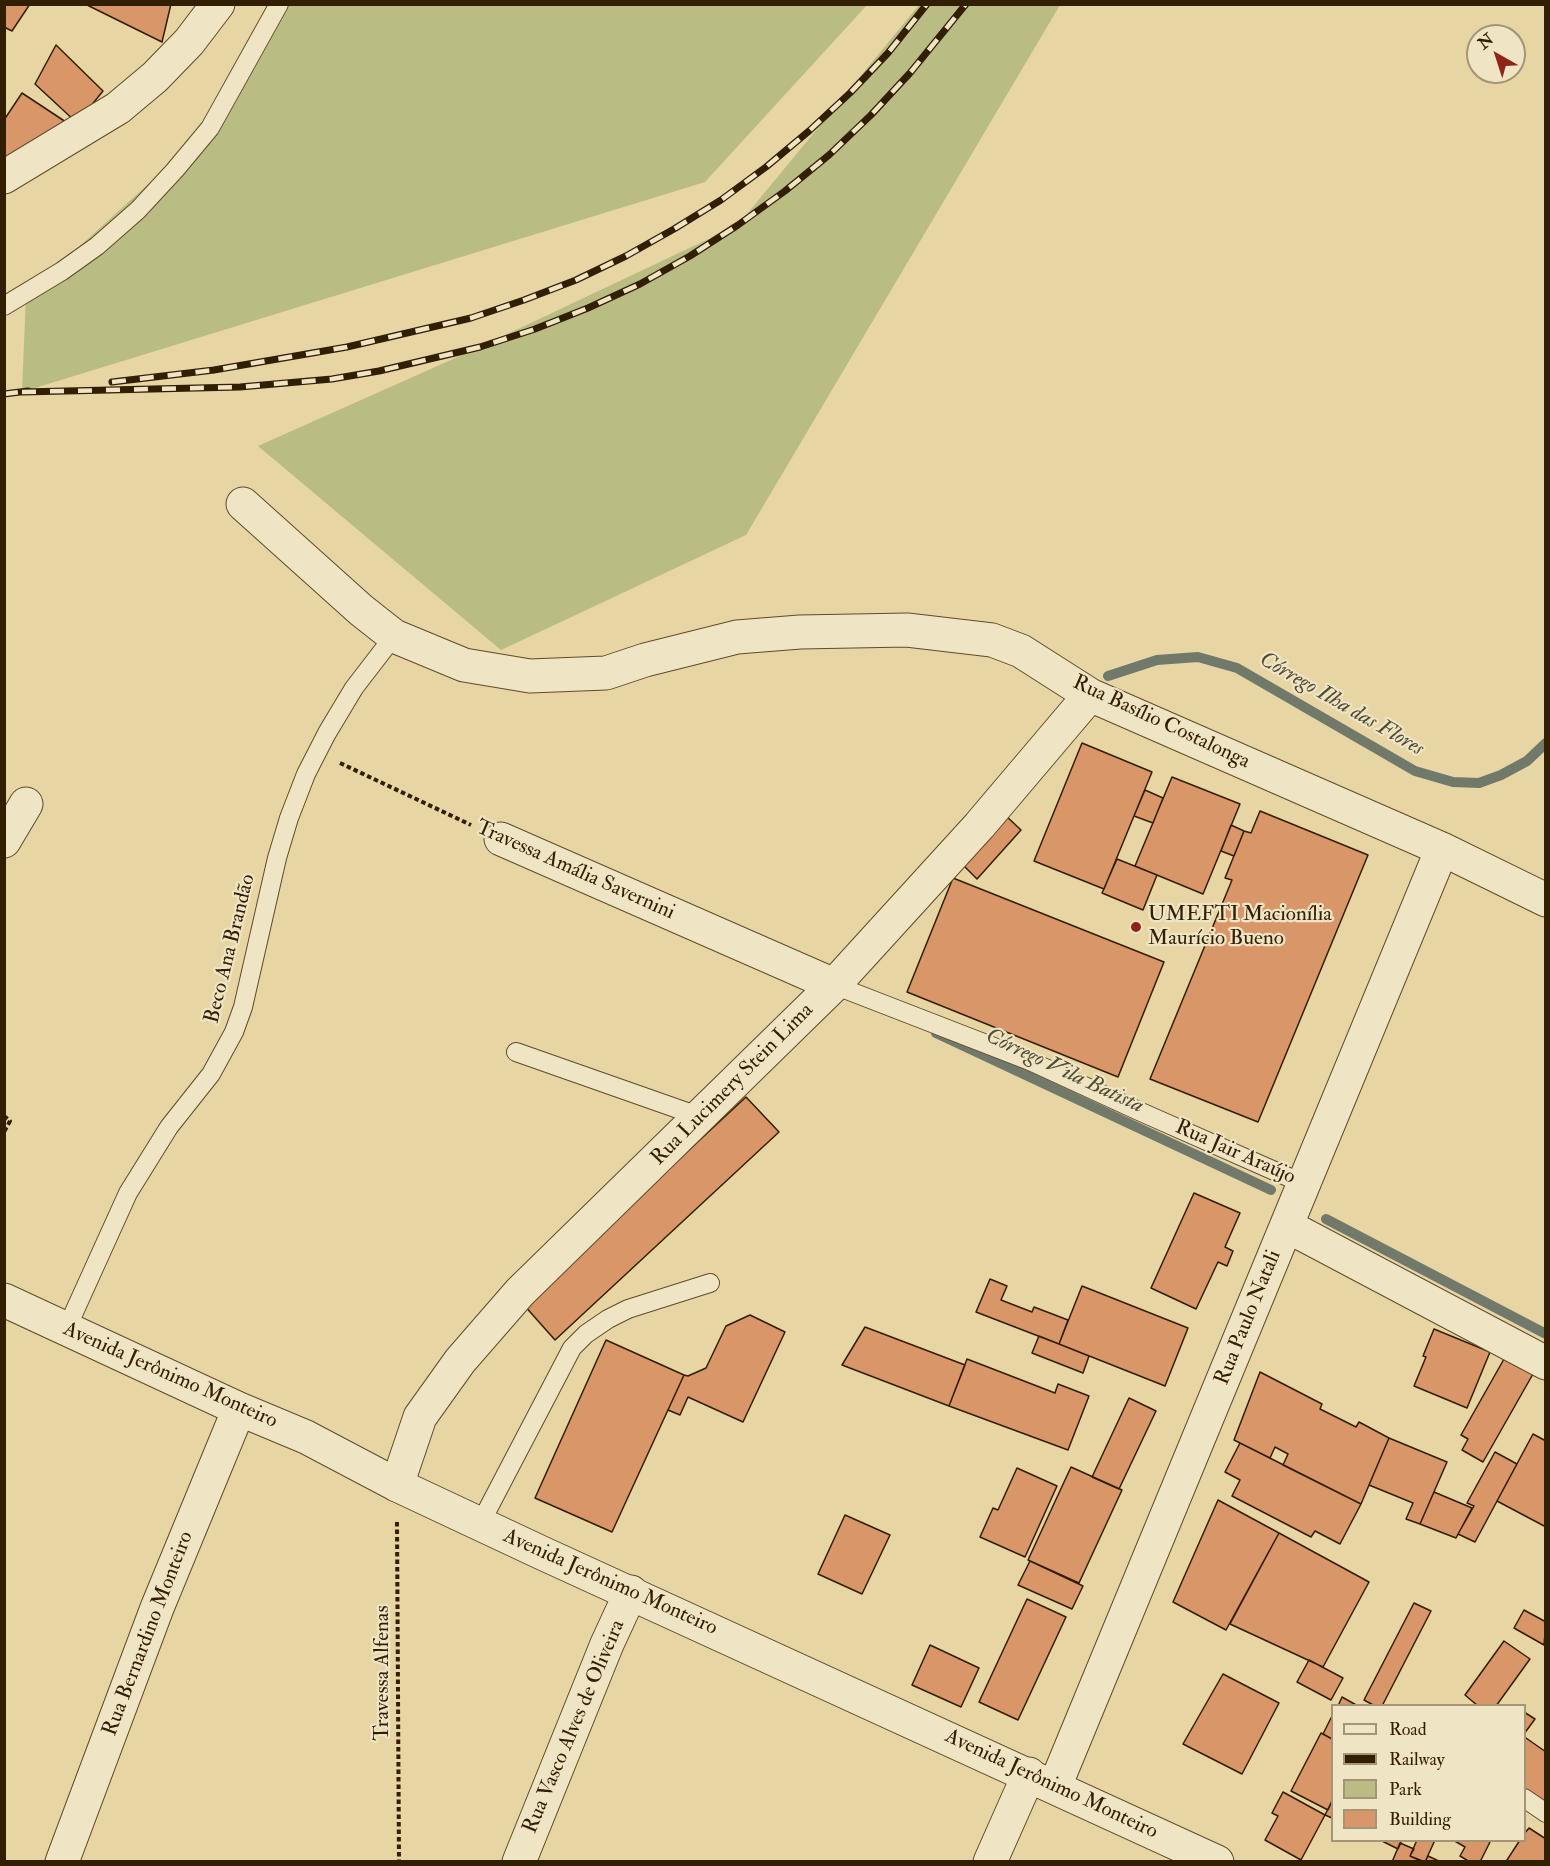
<!DOCTYPE html>
<meta charset="utf-8">
<style>
body{margin:0}
#map{position:relative;width:1550px;height:1866px;overflow:hidden;background:#e7d5a4;font-family:"IM FELL Double Pica",serif}
canvas{display:block}
.frame{position:absolute;inset:0;border:6px solid #321e00;pointer-events:none}
.legend{position:absolute;left:1331px;top:1704px;width:195px;height:138px;box-sizing:border-box;background:#efe4c4;border:2px solid #a39576;margin:0;padding:8px 10px;list-style:none;font-size:18px;color:#321e00}
.legend li{display:flex;align-items:center;gap:12px;height:30px}
.legend b{width:30px;border:2px solid #a39576}
.north{position:absolute;left:1466px;top:24px;width:60px;height:60px;box-sizing:border-box;background:#efe4c4;border:2px solid #a39576;border-radius:50%;rotate:321deg;font-size:16px;font-weight:700;line-height:24px;text-align:center;color:#321e00}
.north::after{content:'';display:block;margin:auto;width:21px;height:27px;background:#8f2418;clip-path:polygon(50% 0,100% 100%,50% 72%,0 100%)}
</style>
<div id="map">
<canvas width="1550" height="1866"></canvas>
<div class="frame"></div>
<ul class="legend">
<li><b style="height:8px;background:#efe4c4"></b>Road</li>
<li><b style="height:8px;background:#321e00"></b>Railway</li>
<li><b style="height:16px;background:#b9bc83"></b>Park</li>
<li><b style="height:16px;background:#d89669"></b>Building</li>
</ul>
<div class="north">N</div>
</div>
<script>
const ctx = document.querySelector('canvas').getContext('2d');
ctx.lineJoin = 'round';
function fill(path, color) {
  ctx.fillStyle = color;
  ctx.fill(path, 'evenodd');
}
function toPath(rows) {
  const path = new Path2D();
  for (const r of rows) {
    path.moveTo(r[0], r[1]);
    for (let i = 2; i < r.length; i += 2) path.lineTo(r[i], r[i + 1]);
  }
  return path;
}
function trace(path, color, width, dash) {
  ctx.strokeStyle = color;
  ctx.lineWidth = width;
  ctx.lineCap = dash ? 'butt' : 'round';
  ctx.setLineDash(dash || []);
  ctx.stroke(path);
}
function write(font, color, halo, rows, align = 'center') {
  ctx.font = font + ' "IM FELL Double Pica",serif';
  ctx.lineWidth = 4.5;
  ctx.setLineDash([]);
  ctx.textBaseline = 'middle';
  ctx.strokeStyle = halo;
  ctx.fillStyle = color;
  for (const [text, x, y, turn = 0] of rows) {
    ctx.save();
    ctx.translate(x, y);
    ctx.rotate((+turn || 0) * Math.PI / 180);
    ctx.textAlign = isNaN(turn) ? turn : align;
    if (halo) ctx.strokeText(text, 0, 0);
    ctx.fillText(text, 0, 0);
    ctx.restore();
  }
}
fill(toPath([
 [268,5,867,5,705,182,22,392,26,295,210,128],
 [919,5,1060,5,746,535,501,650,258,446,480,347,738,225]
]), '#b9bc83');
trace(toPath([
 [1108,676,1157,660,1198,657,1237,668,1415,771,1453,782,1479,783,1501,775,1527,761,1546,743],
 [936,1033,1271,1190],
 [1326,1219,1546,1334]
]), '#71796a', 10);
const building = toPath([
 [4,4,30,4,12,31,4,27,4,4],
 [85,4,171,4,162,42,85,4],
 [56,45,103,91,77,123,35,84,56,45],
 [22,93,72,126,15,165,4,156,4,120,22,93],
 [1082,743,1152,772,1104,889,1034,861,1082,743],
 [1172,777,1240,804,1203,894,1135,866,1172,777],
 [1145,790,1163,798,1153,823,1134,816,1145,790],
 [1260,811,1368,855,1258,1122,1150,1079,1232,880,1225,878,1244,831,1251,833,1260,811],
 [1005,815,1021,830,977,879,961,863,1005,815],
 [1231,825,1244,831,1234,856,1221,851,1231,825],
 [1117,859,1157,875,1143,910,1102,893,1117,859],
 [953,878,1164,962,1118,1077,907,992,953,878],
 [746,1097,779,1132,555,1340,523,1304,746,1097],
 [1194,1193,1240,1213,1225,1247,1233,1251,1227,1266,1218,1262,1196,1309,1151,1288,1194,1193],
 [990,1279,1007,1286,1001,1300,1032,1312,1034,1307,1068,1320,1059,1344,976,1312,990,1279],
 [1082,1286,1188,1328,1165,1386,1059,1344,1082,1286],
 [750,1315,785,1332,743,1422,688,1397,680,1415,668,1410,684,1375,688,1376,706,1368,726,1326,750,1315],
 [865,1327,965,1365,949,1406,842,1365,865,1327],
 [1434,1329,1490,1352,1467,1408,1414,1386,1426,1357,1423,1356,1434,1329],
 [1039,1336,1089,1356,1083,1373,1032,1353,1039,1336],
 [606,1340,684,1375,612,1532,535,1498,606,1340],
 [967,1359,1055,1393,1058,1384,1089,1396,1068,1450,949,1406,967,1359],
 [1504,1359,1533,1374,1483,1462,1462,1450,1468,1439,1461,1435,1504,1359],
 [1260,1372,1322,1404,1320,1409,1356,1427,1359,1422,1389,1438,1361,1504,1283,1465,1288,1454,1275,1447,1270,1458,1234,1440,1260,1372],
 [1129,1398,1156,1411,1119,1489,1092,1477,1129,1398],
 [1533,1434,1546,1441,1546,1527,1497,1501,1533,1434],
 [1389,1438,1447,1462,1420,1524,1406,1519,1413,1503,1369,1485,1389,1438],
 [1240,1443,1361,1504,1340,1544,1315,1531,1311,1537,1232,1496,1240,1480,1225,1472,1240,1443],
 [1495,1452,1517,1464,1475,1542,1458,1534,1474,1506,1467,1503,1495,1452],
 [1071,1467,1122,1490,1079,1583,1028,1560,1071,1467],
 [1017,1468,1057,1486,1025,1557,980,1537,993,1508,998,1510,1017,1468],
 [1434,1492,1472,1508,1456,1538,1420,1524,1434,1492],
 [1218,1500,1279,1533,1226,1630,1173,1602,1218,1500],
 [845,1515,890,1535,862,1594,818,1574,845,1515],
 [1279,1533,1369,1582,1323,1667,1230,1624,1279,1533],
 [1030,1561,1083,1586,1072,1609,1018,1585,1030,1561],
 [1027,1599,1066,1617,1018,1720,979,1702,1027,1599],
 [1414,1603,1431,1611,1382,1706,1375,1706,1364,1700,1414,1603],
 [1524,1610,1546,1622,1544,1645,1514,1628,1524,1610],
 [1504,1641,1530,1659,1496,1706,1478,1706,1465,1695,1504,1641],
 [930,1645,979,1668,961,1707,912,1685,930,1645],
 [1309,1660,1343,1678,1331,1700,1297,1682,1309,1660],
 [1223,1674,1279,1703,1242,1774,1183,1744,1223,1674],
 [1342,1697,1358,1706,1338,1706,1342,1697],
 [1524,1712,1535,1719,1524,1734,1524,1712],
 [1332,1716,1332,1739,1323,1734,1332,1716],
 [1321,1733,1332,1739,1332,1801,1328,1810,1291,1791,1321,1733],
 [1526,1738,1546,1752,1546,1806,1524,1791,1524,1741,1526,1738],
 [1283,1792,1325,1815,1301,1860,1265,1840,1278,1816,1272,1813,1283,1792],
 [1332,1801,1332,1818,1325,1815,1332,1801],
 [1529,1828,1546,1839,1546,1862,1510,1862,1507,1860,1520,1840,1524,1840,1524,1834,1529,1828],
 [1380,1840,1402,1840,1398,1849,1380,1840],
 [1417,1840,1435,1840,1425,1862,1410,1856,1417,1840],
 [1453,1840,1491,1840,1480,1862,1470,1862,1460,1856,1465,1847,1453,1840],
 [1400,1843,1414,1849,1410,1856,1423,1862,1392,1862,1400,1843],
 [1428,1856,1441,1862,1425,1862,1428,1856]
]);
fill(building, '#d89669');
trace(building, '#321e00', 1.5);
const service = toPath([
 [4,306,62,271,97,246,138,210,175,170,210,128,279,4],
 [834,985,1030,1061,1141,1112,1304,1184],
 [516,1052,701,1117],
 [66,1330,128,1193,169,1127,211,1074,234,1032,243,1007,277,858,289,818,306,774,327,733,354,688,394,636],
 [480,1524,572,1348,586,1334,608,1319,628,1309,710,1283],
 [1524,1798,1546,1813]
]);
const minor = toPath([
 [4,177,118,108,155,77,189,42,218,4],
 [243,504,361,610,394,636,464,665,530,676,606,673,645,660,737,637,800,632,907,630,992,640,1021,651,1090,695,1442,849,1546,900],
 [501,839,834,985],
 [4,841,26,804],
 [1287,1226,1546,1363],
 [397,1485,420,1417,460,1361,520,1292,834,985,979,826,1090,695],
 [1055,1786,1442,849],
 [519,1862,607,1644,631,1592],
 [990,1862,1029,1774]
]);
const tertiary = toPath([
 [4,1300,239,1409,306,1437,397,1485,542,1553,1217,1862],
 [62,1862,157,1608,239,1409]
]);
trace(service, '#5f4c29', 20);
trace(minor, '#5f4c29', 35);
trace(tertiary, '#5f4c29', 35);
trace(toPath([
 [340,763,471,825],
 [4,1116,10,1121,4,1132],
 [397,1522,399,1862]
]), '#321e00', 4, [4.5, 3]);
trace(service, '#efe4c4', 18);
trace(minor, '#efe4c4', 33);
trace(tertiary, '#efe4c4', 33);
const rail = toPath([
 [112,382,214,370,347,347,471,318,524,300,576,280,626,256,674,229,721,200,766,167,809,131,850,93,888,53,927,4],
 [22,392,240,387,332,379,379,371,480,347,535,329,588,308,640,284,690,256,738,225,785,191,829,155,871,115,910,73,966,4],
 [4,394,28,391]
]);
trace(rail, '#321e00', 7);
trace(rail, '#efe4c4', 4.5, [14]);
for (const [x, y, r, color] of [
 [1136,927,6,"#8f2418"]
]) {
  const dot = new Path2D();
  dot.arc(x, y, r, 0, 2 * Math.PI);
  ctx.fillStyle = color;
  ctx.fill(dot);
  trace(dot, '#efe4c4', 2);
}
write('21px', '#321e00', '#efe4c4', [
 ["Rua Basílio Costalonga",1161,723,25],
 ["Travessa Amália Savernini",575,871,24],
 ["Beco Ana Brandão",231,949,-76],
 ["Rua Lucimery Stein Lima",733,1085,-45],
 ["Rua Jair Araújo",1235,1153,24],
 ["Rua Paulo Natali",1249,1318,-68],
 ["Avenida Jerônimo Monteiro",170,1376,24],
 ["Avenida Jerônimo Monteiro",610,1583,24],
 ["Rua Bernardino Monteiro",149,1634,-69],
 ["Travessa Alfenas",383,1673,-90],
 ["Rua Vasco Alves de Oliveira",575,1727,-67],
 ["Avenida Jerônimo Monteiro",1051,1785,25]
]);
write('21px', '#321e00', '#efe4c4', [
 ["UMEFTI Macionília",1148,915],
 ["Maurício Bueno",1148,939]
], 'left');
write('italic 22px', '#524c35', '#efe4c4', [
 ["Córrego Ilha das Flores",1341,705,30],
 ["Córrego Vila Batista",1064,1072,25]
]);
</script>
